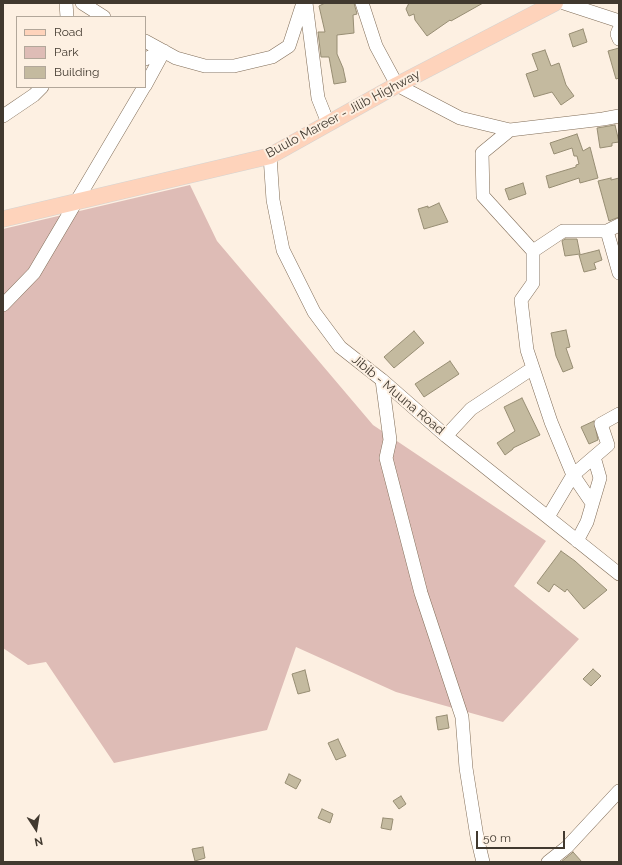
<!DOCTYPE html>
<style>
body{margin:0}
#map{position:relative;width:622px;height:865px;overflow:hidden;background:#fdf0e2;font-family:Raleway,sans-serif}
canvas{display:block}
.frame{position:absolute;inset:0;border:4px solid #41392f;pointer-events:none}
.legend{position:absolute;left:16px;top:16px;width:130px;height:72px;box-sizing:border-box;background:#fdf0e2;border:1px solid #b2a79a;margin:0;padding:5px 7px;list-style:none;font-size:12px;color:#41392f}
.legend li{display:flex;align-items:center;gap:8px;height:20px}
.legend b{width:20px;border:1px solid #b2a79a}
.north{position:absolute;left:16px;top:809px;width:40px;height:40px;-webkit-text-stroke:3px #fdf0e2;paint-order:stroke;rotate:168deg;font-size:11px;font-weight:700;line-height:16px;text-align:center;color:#41392f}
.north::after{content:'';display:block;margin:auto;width:14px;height:18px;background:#41392f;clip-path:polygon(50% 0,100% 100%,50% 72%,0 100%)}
.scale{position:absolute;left:476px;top:831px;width:89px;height:18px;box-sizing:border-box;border:2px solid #41392f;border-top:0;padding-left:5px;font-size:12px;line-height:14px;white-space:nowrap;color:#41392f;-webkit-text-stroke:3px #fdf0e2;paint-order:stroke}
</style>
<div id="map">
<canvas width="622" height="865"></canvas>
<div class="frame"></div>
<ul class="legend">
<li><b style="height:5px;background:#fed3bb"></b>Road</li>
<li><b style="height:11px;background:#debcb6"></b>Park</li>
<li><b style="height:11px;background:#c4ba9f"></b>Building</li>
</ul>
<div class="north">N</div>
<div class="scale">50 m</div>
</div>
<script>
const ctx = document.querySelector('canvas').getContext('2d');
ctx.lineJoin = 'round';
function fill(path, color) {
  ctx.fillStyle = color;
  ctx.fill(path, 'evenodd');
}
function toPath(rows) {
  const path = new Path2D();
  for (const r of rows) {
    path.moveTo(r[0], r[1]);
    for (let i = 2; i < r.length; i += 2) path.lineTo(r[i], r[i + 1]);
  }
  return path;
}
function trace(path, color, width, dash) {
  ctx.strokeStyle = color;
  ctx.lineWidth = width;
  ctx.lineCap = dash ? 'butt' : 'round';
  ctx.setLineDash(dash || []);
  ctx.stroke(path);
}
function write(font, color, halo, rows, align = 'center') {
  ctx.font = font + ' Raleway,sans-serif';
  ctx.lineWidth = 4;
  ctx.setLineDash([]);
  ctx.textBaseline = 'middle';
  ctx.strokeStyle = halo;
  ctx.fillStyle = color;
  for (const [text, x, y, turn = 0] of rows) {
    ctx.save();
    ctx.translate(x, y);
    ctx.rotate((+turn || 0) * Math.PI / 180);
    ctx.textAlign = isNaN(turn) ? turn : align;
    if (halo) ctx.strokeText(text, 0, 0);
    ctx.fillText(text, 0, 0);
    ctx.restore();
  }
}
fill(toPath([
 [190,185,217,241,373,425,546,541,514,586,579,639,503,722,396,692,296,647,267,730,114,763,46,662,28,665,3,648,3,229]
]), '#debcb6');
const building = toPath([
 [325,3,354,3,357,14,353,15,354,33,337,35,337,54,343,68,346,82,334,84,329,57,321,57,318,32,325,32,319,6,325,3],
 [409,3,483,3,451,21,450,20,427,36,415,20,414,14,409,16,406,9,409,3],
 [583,29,587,42,573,47,569,34,583,29],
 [619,48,619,78,616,79,608,51,619,48],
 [545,50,551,66,559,63,566,85,574,96,561,105,552,92,534,97,526,74,538,70,532,54,545,50],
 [615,125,619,142,612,143,612,146,600,148,597,128,615,125],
 [577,134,583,151,590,147,598,178,580,183,579,178,549,188,546,176,576,167,576,165,579,164,577,156,574,156,572,148,554,154,550,143,577,134],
 [611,178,611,180,619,178,619,217,609,221,598,181,611,178],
 [523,183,526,194,509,200,505,189,523,183],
 [439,203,448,222,424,229,418,209,428,206,428,208,439,203],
 [565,239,577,239,580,254,565,256,562,241,565,239],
 [599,250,602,260,594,263,596,269,584,272,579,255,599,250],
 [566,330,570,347,566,348,573,368,563,372,556,356,551,333,566,330],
 [414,331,424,343,394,368,384,357,414,331],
 [450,361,459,374,424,397,415,384,450,361],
 [522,398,540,435,513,448,513,449,505,455,497,443,515,431,504,407,522,398],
 [594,421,598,440,589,444,581,427,594,421],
 [561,551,575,561,607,590,584,609,567,589,565,592,554,584,549,592,537,583,561,551],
 [593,669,601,676,591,686,583,679,593,669],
 [305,670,310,691,298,694,292,674,305,670],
 [447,715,449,728,438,730,436,717,447,715],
 [338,739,346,756,336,760,328,743,338,739],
 [289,774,301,780,296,789,285,783,289,774],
 [401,796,406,804,399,809,393,801,401,796],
 [322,809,333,814,330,823,318,818,322,809],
 [383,818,393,819,391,830,381,828,383,818],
 [203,847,205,858,195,861,192,849,203,847],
 [573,852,582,862,561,862,572,853,573,852]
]);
fill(building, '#c4ba9f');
trace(building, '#978d73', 1);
const minor = toPath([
 [66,3,67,17],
 [82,3,104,17],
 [306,3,318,98,328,123],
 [362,3,376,46,397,85,460,118,510,130,603,119,619,116],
 [564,3,619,21],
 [619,29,617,34,619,39],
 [145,41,176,58,205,66,234,66,272,57,289,46,303,3],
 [145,59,164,51],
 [145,86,164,51],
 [3,116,34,95,42,87],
 [510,130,482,153,483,196,533,251,533,283,521,300,527,350,551,422,573,475,548,517],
 [270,156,273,200,283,250,314,312,340,347,382,380,446,436,619,574],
 [607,231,619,273],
 [533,251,563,231,607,231,619,225],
 [3,305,34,273,144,87],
 [382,380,390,440,386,458,421,593,462,717,466,768,477,837,483,862],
 [446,436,471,409,533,368],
 [592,503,573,475,608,445,601,424,619,414],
 [577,541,587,522,600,478,594,457],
 [548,862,567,847,619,791]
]);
const major = toPath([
 [3,219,270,156,397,85,555,3]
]);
trace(minor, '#806d58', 14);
trace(major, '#d5d3d1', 17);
trace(minor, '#fff', 13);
trace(major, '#fed3bb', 16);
write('13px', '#41392f', '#fdf0e2', [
 ["Buulo Mareer - Jilib Highway",343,114,-28],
 ["Jibib - Muuna Road",398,395,40]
]);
</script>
